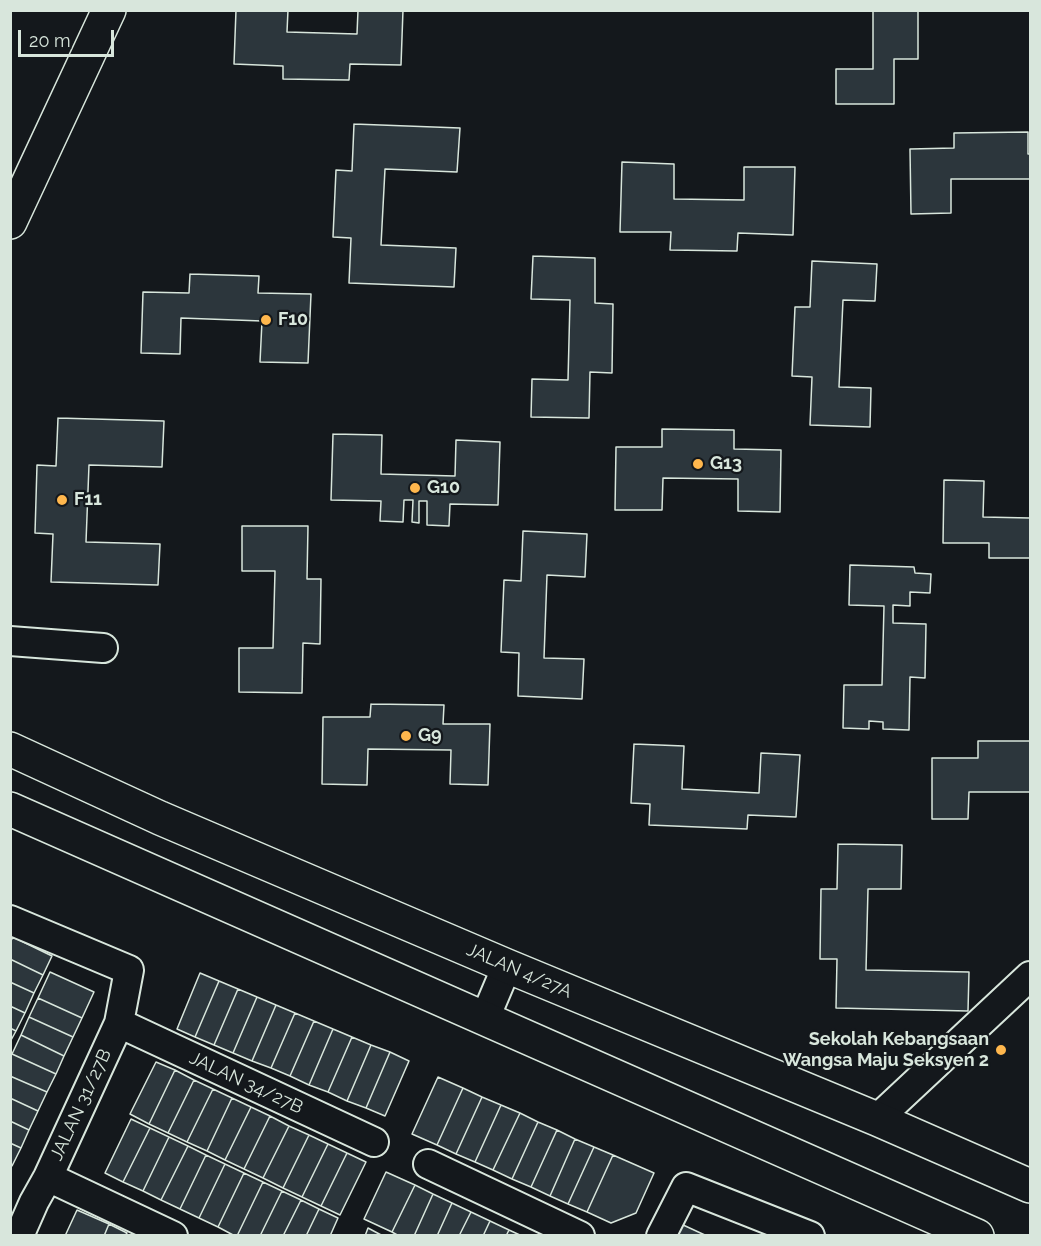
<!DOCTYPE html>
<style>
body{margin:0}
#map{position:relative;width:1041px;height:1246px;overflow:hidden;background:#14181c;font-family:Raleway,sans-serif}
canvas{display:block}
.frame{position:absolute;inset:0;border:12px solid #d8e6dc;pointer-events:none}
.scale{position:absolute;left:18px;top:30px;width:96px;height:27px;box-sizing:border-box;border:3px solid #d8e6dc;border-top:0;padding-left:8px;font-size:18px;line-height:21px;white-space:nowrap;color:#d8e6dc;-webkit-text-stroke:4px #14181c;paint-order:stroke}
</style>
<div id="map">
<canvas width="1041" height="1246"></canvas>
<div class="frame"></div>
<div class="scale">20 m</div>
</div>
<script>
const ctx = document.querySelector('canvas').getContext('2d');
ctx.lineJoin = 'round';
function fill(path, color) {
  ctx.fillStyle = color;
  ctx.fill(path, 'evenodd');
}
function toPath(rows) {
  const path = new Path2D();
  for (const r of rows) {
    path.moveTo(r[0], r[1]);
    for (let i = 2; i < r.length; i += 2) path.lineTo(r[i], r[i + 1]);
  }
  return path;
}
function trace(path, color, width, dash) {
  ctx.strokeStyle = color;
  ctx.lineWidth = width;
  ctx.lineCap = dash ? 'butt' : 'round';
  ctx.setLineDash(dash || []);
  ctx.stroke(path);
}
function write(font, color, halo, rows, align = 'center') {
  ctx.font = font + ' Raleway,sans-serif';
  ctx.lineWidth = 4.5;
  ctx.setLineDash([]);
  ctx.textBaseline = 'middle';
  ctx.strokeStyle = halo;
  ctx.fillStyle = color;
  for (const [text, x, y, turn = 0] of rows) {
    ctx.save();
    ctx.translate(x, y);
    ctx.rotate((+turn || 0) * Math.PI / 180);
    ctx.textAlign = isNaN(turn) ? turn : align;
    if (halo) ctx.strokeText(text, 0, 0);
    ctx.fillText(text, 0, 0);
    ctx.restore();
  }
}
const building = toPath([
 [236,10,288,10,287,32,357,34,358,10,403,10,401,65,350,64,349,80,283,79,283,66,234,64,236,10],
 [873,10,918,10,918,59,894,59,894,104,836,104,836,69,873,69,873,10],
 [354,124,460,128,457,172,385,169,381,245,456,248,454,287,349,283,351,238,333,237,336,170,352,171,354,124],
 [1028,132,1028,154,1030,154,1030,179,951,179,951,213,911,214,910,149,954,148,954,133,1028,132],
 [622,162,674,164,674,199,744,200,744,167,795,167,793,235,738,233,737,251,670,250,671,232,620,232,622,162],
 [533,256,595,258,595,303,613,304,612,373,590,372,589,418,531,417,532,379,568,380,570,300,531,299,533,256],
 [812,261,877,264,875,301,843,300,839,387,871,388,870,427,810,425,812,377,792,376,795,307,810,307,812,261],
 [190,274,259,276,258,293,311,294,308,363,260,362,262,321,181,318,180,354,141,353,143,292,189,293,190,274],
 [58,418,164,421,162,467,89,465,86,542,160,544,158,585,51,582,53,534,35,533,37,465,56,466,58,418],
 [662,429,734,430,734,449,781,450,780,512,738,511,738,479,663,478,662,510,615,510,616,447,662,447,662,429],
 [333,434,382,435,381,474,455,476,456,440,500,442,498,505,450,504,449,526,427,525,427,501,419,501,419,523,412,522,413,500,404,500,403,522,380,521,381,501,331,500,333,434],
 [944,480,984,481,983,517,1030,518,1030,558,989,558,989,543,943,543,944,480],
 [242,526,308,526,307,579,321,579,320,644,303,643,302,693,239,692,239,648,273,648,275,571,242,571,242,526],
 [523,531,587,534,585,577,547,575,544,658,584,659,582,699,518,696,519,653,501,652,504,580,521,581,523,531],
 [850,565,914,567,915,573,931,574,930,593,910,592,910,606,893,605,893,623,926,624,925,678,910,677,909,730,883,729,883,722,869,721,869,729,843,728,844,685,882,685,884,606,849,605,850,565],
 [371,704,444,705,443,724,490,724,488,785,450,784,451,750,368,749,367,785,322,784,323,717,370,717,371,704],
 [978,741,1030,741,1030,792,969,792,968,819,932,819,932,758,978,758,978,741],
 [634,744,684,746,682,789,759,793,761,753,800,755,796,817,748,815,747,829,649,825,650,804,631,803,634,744],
 [838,844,902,845,901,889,868,889,866,970,969,972,968,1011,836,1008,837,959,820,959,821,889,837,889,838,844],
 [13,937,52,956,43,975,10,959,10,942,13,937],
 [10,959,43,975,34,993,10,982,10,959],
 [50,972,94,992,82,1018,38,998,50,972],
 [200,973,219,981,195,1037,177,1029,200,973],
 [219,981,238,989,214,1045,195,1037,219,981],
 [10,982,34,993,25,1013,10,1006,10,982],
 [238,989,257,997,233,1053,214,1045,238,989],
 [257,997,276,1005,252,1061,233,1053,257,997],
 [38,998,82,1018,73,1037,29,1017,38,998],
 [276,1005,295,1013,271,1068,252,1061,276,1005],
 [10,1006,25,1013,16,1031,10,1028,10,1006],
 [295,1013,314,1021,290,1076,271,1068,295,1013],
 [29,1017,73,1037,64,1056,21,1035,29,1017],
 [314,1021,333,1029,309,1085,290,1076,314,1021],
 [10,1028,16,1031,10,1042,10,1028],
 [333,1029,352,1037,328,1092,309,1085,333,1029],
 [21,1035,64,1056,56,1074,12,1054,21,1035],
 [352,1037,371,1045,347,1101,328,1092,352,1037],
 [371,1045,390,1052,366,1108,347,1101,371,1045],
 [390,1052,409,1061,385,1116,366,1108,390,1052],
 [12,1054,56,1074,47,1092,10,1076,10,1056,12,1054],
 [156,1062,175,1070,149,1124,130,1114,156,1062],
 [175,1070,194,1080,168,1133,149,1124,175,1070],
 [10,1076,47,1092,38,1111,10,1098,10,1076],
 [438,1077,463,1088,437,1145,412,1134,438,1077],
 [194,1080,213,1089,187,1142,168,1133,194,1080],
 [463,1088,482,1097,456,1154,437,1145,463,1088],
 [213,1089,232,1098,207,1151,187,1142,213,1089],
 [482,1097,501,1105,475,1162,456,1154,482,1097],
 [10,1098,38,1111,29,1130,10,1121,10,1098],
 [232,1098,251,1107,225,1160,207,1151,232,1098],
 [501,1105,520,1113,493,1170,475,1162,501,1105],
 [251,1107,270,1116,244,1169,225,1160,251,1107],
 [520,1113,538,1122,512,1179,493,1170,520,1113],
 [270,1116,289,1126,263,1178,244,1169,270,1116],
 [131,1119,150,1128,123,1182,105,1173,131,1119],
 [10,1121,29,1130,21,1148,10,1143,10,1121],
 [538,1122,557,1130,531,1187,512,1179,538,1122],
 [289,1126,309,1135,283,1188,263,1178,289,1126],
 [150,1128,169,1137,143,1191,123,1182,150,1128],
 [557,1130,575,1139,550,1196,531,1187,557,1130],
 [309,1135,328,1144,302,1197,283,1188,309,1135],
 [169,1137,188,1146,161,1200,143,1191,169,1137],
 [575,1139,594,1147,568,1204,550,1196,575,1139],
 [10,1143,21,1148,12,1166,10,1166,10,1143],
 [328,1144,347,1153,321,1206,302,1197,328,1144],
 [188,1146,206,1155,180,1209,161,1200,188,1146],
 [594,1147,613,1155,587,1212,568,1204,594,1147],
 [347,1153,366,1162,340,1215,321,1206,347,1153],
 [206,1155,225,1164,199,1218,180,1209,206,1155],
 [613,1155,654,1173,636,1213,611,1223,587,1212,613,1155],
 [225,1164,244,1173,218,1227,199,1218,225,1164],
 [386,1172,415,1185,392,1232,364,1219,386,1172],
 [244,1173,263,1182,237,1236,235,1236,218,1227,244,1173],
 [263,1182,282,1191,260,1236,237,1236,263,1182],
 [415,1185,433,1194,414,1236,399,1236,392,1232,415,1185],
 [282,1191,301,1200,283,1236,260,1236,282,1191],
 [433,1194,452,1203,437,1236,414,1236,433,1194],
 [301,1200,319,1209,306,1236,283,1236,301,1200],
 [452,1203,471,1212,459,1236,437,1236,452,1203],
 [319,1209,338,1218,330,1236,306,1236,319,1209],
 [77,1210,109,1224,104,1236,65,1236,77,1210],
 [471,1212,490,1221,483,1236,459,1236,471,1212],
 [490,1221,509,1230,506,1236,483,1236,490,1221],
 [109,1224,127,1233,125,1236,104,1236,109,1224],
 [681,1224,707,1236,676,1236,681,1224],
 [368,1228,383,1236,365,1236,368,1228],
 [509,1230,522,1236,506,1236,509,1230]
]);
fill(building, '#2c363c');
trace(building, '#d8e6dc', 1.5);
const street = toPath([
 [10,641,103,648],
 [10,920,129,970,119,1023,48,1177,34,1202,19,1236],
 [485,1018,507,966],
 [119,1023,374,1142],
 [877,1119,1030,976],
 [428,1164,580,1236],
 [48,1177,173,1236],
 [661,1236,686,1187,810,1236]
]);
const secondary = toPath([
 [10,222,109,10],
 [10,749,160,818,507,966,877,1119,1030,1186],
 [10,809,977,1236]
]);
trace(street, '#d8e6dc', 32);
trace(secondary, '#d8e6dc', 36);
trace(street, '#14181c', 28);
trace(secondary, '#14181c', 33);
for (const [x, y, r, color] of [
 [266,320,6,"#ffb74d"],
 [698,464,6,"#ffb74d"],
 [415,488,6,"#ffb74d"],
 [62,500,6,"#ffb74d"],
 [406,736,6,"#ffb74d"],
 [1001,1050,6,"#ffb74d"]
]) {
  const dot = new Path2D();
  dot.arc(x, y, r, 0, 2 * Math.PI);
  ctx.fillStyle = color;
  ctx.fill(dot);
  trace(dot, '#14181c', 2);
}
write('bold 18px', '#d8e6dc', '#14181c', [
 ["F10",278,320],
 ["G13",710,464],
 ["G10",427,488],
 ["F11",74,500],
 ["G9",418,736],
 ["Sekolah Kebangsaan",989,1040,"right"],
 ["Wangsa Maju Seksyen 2",989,1061,"right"]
], 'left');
write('18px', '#d8e6dc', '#14181c', [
 ["JALAN 4/27A",519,971,23],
 ["JALAN 34/27B",246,1083,25],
 ["JALAN 31/27B",81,1105,-65]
]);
</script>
